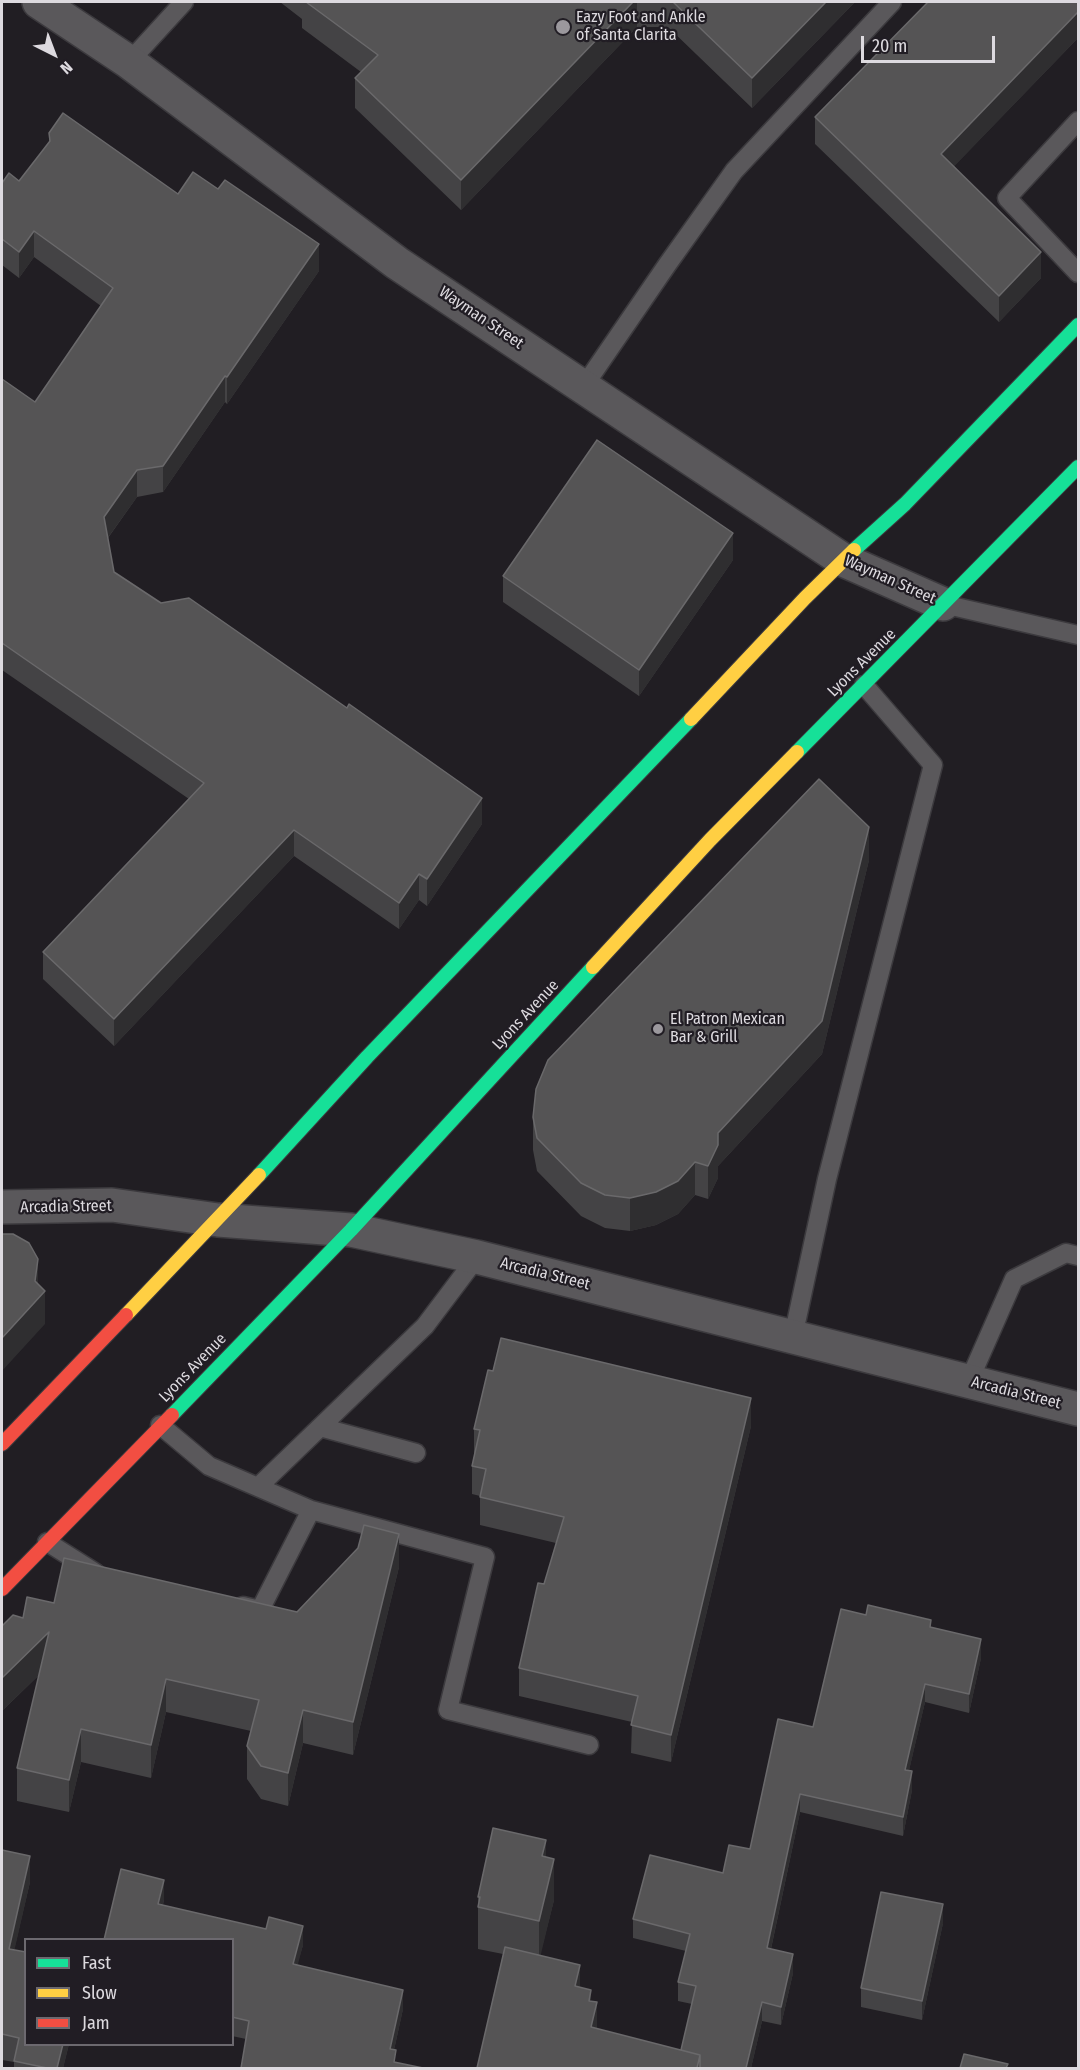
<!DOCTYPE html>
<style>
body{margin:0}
#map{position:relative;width:1080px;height:2070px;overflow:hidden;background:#211e23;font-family:"Fira Sans Condensed",sans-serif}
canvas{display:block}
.frame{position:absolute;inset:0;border:3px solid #dddadf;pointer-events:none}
.legend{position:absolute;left:24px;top:1938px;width:210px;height:108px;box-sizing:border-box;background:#211d24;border:2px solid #6c696f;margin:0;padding:8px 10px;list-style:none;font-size:18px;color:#dddadf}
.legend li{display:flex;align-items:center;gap:12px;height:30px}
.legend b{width:30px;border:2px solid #6c696f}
.north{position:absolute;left:24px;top:24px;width:60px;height:60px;-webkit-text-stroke:4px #211d24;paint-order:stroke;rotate:138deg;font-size:16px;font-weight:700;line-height:24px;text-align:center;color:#dddadf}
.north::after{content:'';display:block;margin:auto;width:21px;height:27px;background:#dddadf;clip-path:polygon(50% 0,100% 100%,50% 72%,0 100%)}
.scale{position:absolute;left:861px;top:36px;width:134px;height:27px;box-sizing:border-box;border:3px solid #dddadf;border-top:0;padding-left:8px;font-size:18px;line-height:21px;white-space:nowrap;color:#dddadf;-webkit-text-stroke:4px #211d24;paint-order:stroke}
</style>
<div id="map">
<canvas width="1080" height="2070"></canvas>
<div class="frame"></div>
<ul class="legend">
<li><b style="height:8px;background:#16e098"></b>Fast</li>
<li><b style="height:8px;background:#ffcf43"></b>Slow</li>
<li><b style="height:8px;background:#f24e42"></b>Jam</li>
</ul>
<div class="north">N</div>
<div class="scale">20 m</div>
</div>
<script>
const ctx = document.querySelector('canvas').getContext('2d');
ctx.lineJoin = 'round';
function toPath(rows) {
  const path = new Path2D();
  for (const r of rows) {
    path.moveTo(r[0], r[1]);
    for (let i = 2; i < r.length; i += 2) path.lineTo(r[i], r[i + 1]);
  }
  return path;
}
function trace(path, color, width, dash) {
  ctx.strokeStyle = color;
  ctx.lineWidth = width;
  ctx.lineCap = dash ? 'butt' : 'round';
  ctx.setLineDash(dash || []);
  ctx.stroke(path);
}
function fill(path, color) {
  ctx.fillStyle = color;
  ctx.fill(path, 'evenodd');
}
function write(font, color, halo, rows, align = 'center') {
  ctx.font = font + ' "Fira Sans Condensed",sans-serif';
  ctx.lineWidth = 4.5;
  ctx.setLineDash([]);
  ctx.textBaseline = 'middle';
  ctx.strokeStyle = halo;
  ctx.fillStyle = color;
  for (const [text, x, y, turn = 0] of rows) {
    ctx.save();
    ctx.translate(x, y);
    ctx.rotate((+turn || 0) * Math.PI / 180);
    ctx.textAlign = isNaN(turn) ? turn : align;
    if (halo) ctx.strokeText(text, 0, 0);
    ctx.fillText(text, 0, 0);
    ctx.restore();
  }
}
const lane = toPath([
 [129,62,184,2],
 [1078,121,1007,198,1078,273],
 [584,386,667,265,734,171,892,2],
 [943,604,1078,635],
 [793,1337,827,1179,933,765,864,685],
 [969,1381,1014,1279,1066,1253,1078,1256],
 [160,1425,209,1466,311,1510],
 [320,1427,416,1453],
 [258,1487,425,1326,477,1257],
 [47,1542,96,1573],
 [243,1606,260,1610,311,1510,485,1557,448,1710,589,1745]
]);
const street = toPath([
 [39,2,129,62,397,263,843,560,943,604],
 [2,1207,112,1205,218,1220,351,1230,477,1257,1078,1409]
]);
const fast = toPath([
 [854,550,905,504,1078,325],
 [797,752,1078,467],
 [259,1175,367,1057,691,719],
 [172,1415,351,1230,593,967]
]);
const slow = toPath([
 [691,719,805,598,854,550],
 [593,967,710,840,797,752],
 [126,1315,259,1175]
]);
const jam = toPath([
 [2,1444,126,1315],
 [2,1589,172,1415]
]);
trace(lane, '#3c3a3e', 21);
trace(street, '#3c3a3e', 36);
trace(fast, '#3c3a3e', 16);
trace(slow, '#3c3a3e', 16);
trace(jam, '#3c3a3e', 16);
trace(lane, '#5a585b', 18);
trace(street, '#5a585b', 33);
trace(fast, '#16e098', 14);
trace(slow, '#ffcf43', 14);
trace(jam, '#f24e42', 14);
fill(toPath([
 [280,2,855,2,752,108,668,27,637,27,461,210,355,108,355,78,361,72,302,28,302,19],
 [1078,2,1078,38,954,166,1041,278,999,322,815,144,815,117],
 [49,133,178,194,319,271,227,404,225,402,163,492,137,497,108,538,114,572,482,824,427,906,419,900,399,929,294,856,114,1046,43,979,43,952,189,799,2,670,2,379,35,402,101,306,34,257,19,278,2,265,2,183,19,181,49,143],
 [733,560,639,696,503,602,503,576],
 [869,860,822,1054,718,1166,718,1178,708,1199,695,1195,678,1214,656,1225,630,1231,605,1228,581,1216,537,1171,533,1150,533,1117],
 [751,1426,671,1762,631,1753,632,1722,519,1696,519,1668,556,1543,480,1525,480,1496,472,1494,472,1466,474,1456,474,1429],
 [399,1567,353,1755,303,1743,288,1806,261,1799,247,1779,247,1746,251,1731,166,1712,151,1778,81,1762,69,1812,17,1801,17,1768,39,1675,2,1711,2,1626,23,1618,54,1603,297,1612],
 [866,1615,931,1627,981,1658,969,1713,925,1702,909,1770,912,1790,903,1836,800,1812,771,1949,793,1973,781,2025,762,2021,751,2068,477,2068,503,1954,478,1949,478,1897,546,1857,554,1900,540,1955,580,1987,591,2001,597,2029,681,2050,692,2004,678,2001,678,1982,686,1951,633,1938,633,1919,723,1873,750,1849,813,1727],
 [2,1850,30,1882,14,1950,69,2044,63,2068,14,2068,14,2062,2,2060],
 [164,1899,163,1905,303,1945,297,1965,403,2009,394,2050,246,2039,232,2036,232,1940,104,1940],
 [943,1923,922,2020,861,2007,861,1988]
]), '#444345');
fill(toPath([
 [633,2,637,2,637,27,461,210,461,180],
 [826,2,855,2,752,108,752,78],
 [1078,12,1078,38,941,180,941,154],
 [34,231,34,257,19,278,19,252],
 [319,244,319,271,227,404,227,377],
 [1041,252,1041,278,999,322,999,296],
 [225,376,225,402,163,492,163,466],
 [137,470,137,497,104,543,104,517],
 [733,533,733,560,639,696,639,670],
 [482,798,482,824,427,906,427,879],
 [869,827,869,860,822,1054,718,1166,718,1178,708,1199,708,1166,718,1133],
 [294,830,294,856,114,1046,114,1019],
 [419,874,419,900,399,929,399,903],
 [695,1162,695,1195,678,1214,656,1225,630,1231,630,1198],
 [38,1259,38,1292,45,1291,45,1324,2,1371,2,1338,35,1281],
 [751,1398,751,1426,671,1762,671,1735],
 [399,1534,399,1567,353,1755,353,1722],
 [49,1632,49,1665,2,1711,2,1678],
 [981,1639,981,1658,969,1713,969,1694],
 [166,1679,166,1712,151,1778,151,1745],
 [925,1684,925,1702,905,1788,905,1770],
 [303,1710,303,1743,288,1806,288,1773],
 [81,1729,81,1762,69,1812,69,1780],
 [912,1771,912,1790,903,1836,903,1817],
 [800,1794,800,1812,767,1967,767,1948],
 [546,1840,546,1881,542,1856],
 [30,1856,30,1882,9,1974,9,1949],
 [554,1859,554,1900,539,1962,539,1921],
 [164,1880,164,1899,158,1923,158,1904],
 [943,1904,943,1923,922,2020,922,2001],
 [303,1926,303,1945,293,1983,293,1964],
 [793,1954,793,1973,781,2025,781,2007],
 [580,1965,580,2002,575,1986],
 [403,1990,403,2009,390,2068,390,2049],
 [591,1990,591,2026,597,2002,597,2039,591,2064,589,2001],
 [762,2002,762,2021,751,2068,746,2068],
 [63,2044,69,2044,63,2068,57,2068]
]), '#2f2e30');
const building = toPath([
 [306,2,633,2,461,180,355,78,378,55,306,2],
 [673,2,826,2,752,78,673,2],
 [928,2,1078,2,1078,12,941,154,1041,252,999,296,815,117,928,2],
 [63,113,178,194,193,172,218,189,225,180,319,244,227,377,225,376,163,466,137,470,104,517,114,572,161,603,189,598,347,708,349,704,482,798,427,879,419,874,399,903,294,830,114,1019,43,952,204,783,2,643,2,379,35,402,113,288,34,231,19,252,2,239,2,183,9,173,19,181,50,141,49,133,63,113],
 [597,440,733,533,639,670,503,576,597,440],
 [819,779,869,827,822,1021,718,1133,718,1145,708,1166,695,1162,678,1181,656,1192,630,1198,605,1195,581,1183,537,1138,533,1117,536,1089,548,1060,819,779],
 [2,1234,13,1234,29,1243,38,1259,35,1281,45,1291,2,1338,2,1234],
 [501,1338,751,1398,671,1735,631,1725,638,1696,519,1668,538,1583,544,1584,564,1517,480,1497,486,1469,472,1466,480,1430,474,1429,488,1370,493,1371,501,1338],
 [364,1525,399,1534,353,1722,303,1710,288,1773,261,1766,247,1746,259,1700,166,1679,151,1745,81,1729,69,1780,17,1768,49,1632,2,1678,2,1626,13,1615,23,1618,27,1597,54,1603,64,1558,297,1612,358,1548,364,1525],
 [868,1605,931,1620,930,1627,981,1639,969,1694,925,1684,905,1770,912,1771,903,1817,800,1794,767,1948,793,1954,781,2007,762,2002,746,2068,700,2068,700,2055,681,2050,696,1986,678,1982,690,1934,633,1919,650,1855,723,1873,729,1845,750,1849,778,1719,813,1727,841,1609,866,1615,868,1605],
 [493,1828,546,1840,542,1856,554,1859,539,1921,478,1907,480,1897,478,1897,493,1828],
 [2,1850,30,1856,9,1949,26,1952,26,2044,63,2044,57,2068,47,2068,14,2061,19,2038,2,2034,2,1850],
 [121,1869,164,1880,158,1904,266,1929,269,1917,303,1926,293,1964,403,1990,390,2049,396,2050,394,2062,423,2068,241,2068,249,2021,232,2017,232,1940,104,1940,121,1869],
 [881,1892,943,1904,922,2001,861,1988,881,1892],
 [505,1947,580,1965,575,1986,591,1990,589,2001,597,2002,591,2027,700,2055,697,2068,477,2068,505,1947],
 [964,2054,1008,2064,1006,2068,960,2068,964,2054]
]);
fill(building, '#555455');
trace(building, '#6a696b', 1.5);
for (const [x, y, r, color] of [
 [563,27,8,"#9b989d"],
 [658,1029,6,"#9b989d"]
]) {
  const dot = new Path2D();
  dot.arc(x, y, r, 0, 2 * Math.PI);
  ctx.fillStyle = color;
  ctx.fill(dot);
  trace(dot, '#211d24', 2);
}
write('16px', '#dddadf', '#211d24', [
 ["Eazy Foot and Ankle",576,18],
 ["of Santa Clarita",576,36],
 ["El Patron Mexican",670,1020],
 ["Bar & Grill",670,1038]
], 'left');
write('16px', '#dddadf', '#211d24', [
 ["Wayman Street",481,318,34],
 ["Wayman Street",890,580,24],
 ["Lyons Avenue",862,663,-45],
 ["Lyons Avenue",526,1015,-47],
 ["Arcadia Street",66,1207,-1],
 ["Arcadia Street",545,1274,14],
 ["Lyons Avenue",193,1368,-46],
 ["Arcadia Street",1016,1393,14]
]);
</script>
